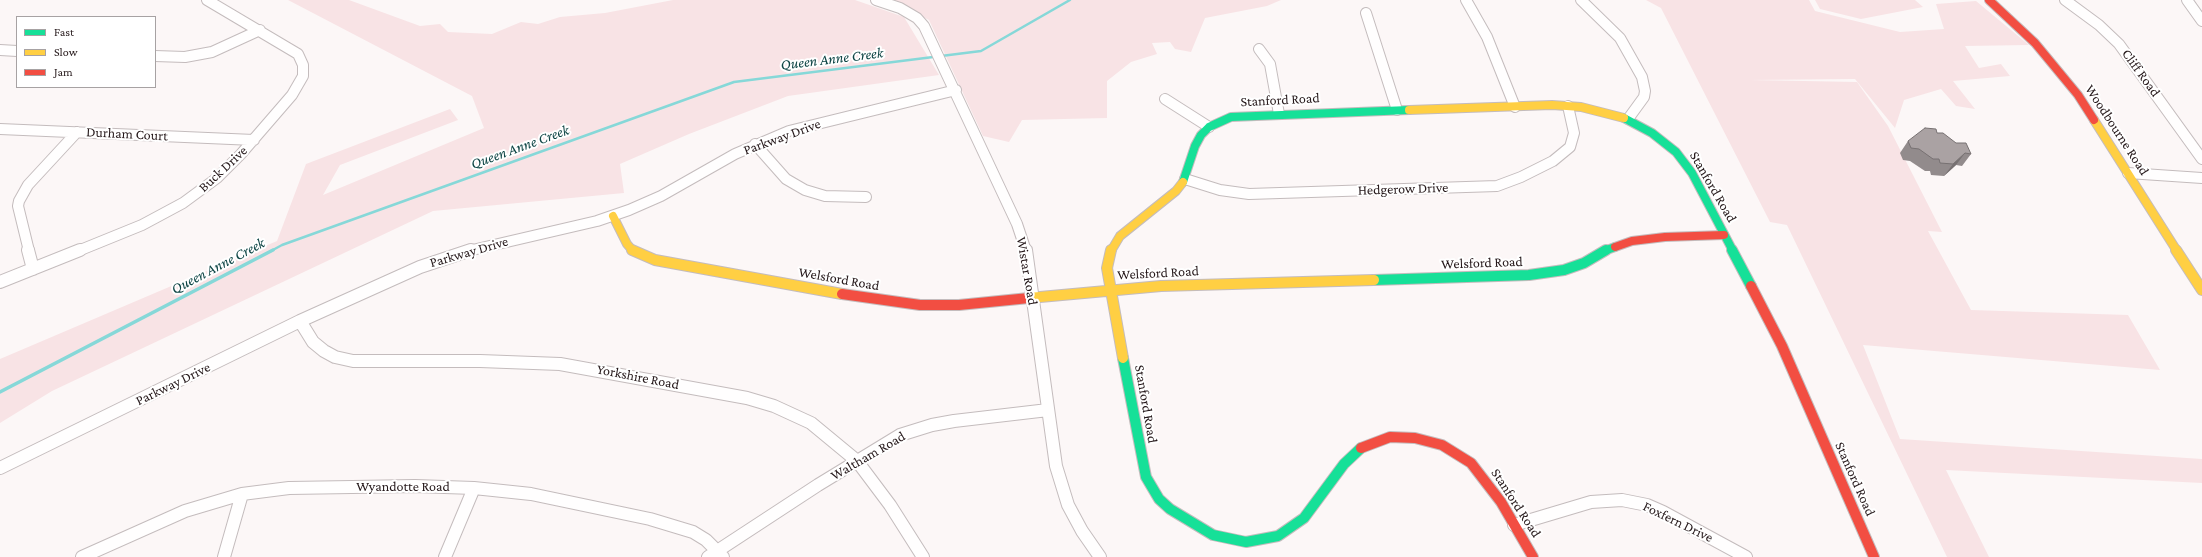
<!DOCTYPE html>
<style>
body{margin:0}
#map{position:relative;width:2202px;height:557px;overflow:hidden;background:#fcf7f7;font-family:"Crimson Pro",serif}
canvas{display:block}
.legend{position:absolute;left:16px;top:16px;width:140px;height:72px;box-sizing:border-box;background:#fff;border:1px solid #a7a2a3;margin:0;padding:5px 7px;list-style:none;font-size:12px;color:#241719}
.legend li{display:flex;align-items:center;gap:8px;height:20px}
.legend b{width:20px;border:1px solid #a7a2a3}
</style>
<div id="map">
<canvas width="2202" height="557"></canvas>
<ul class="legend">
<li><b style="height:5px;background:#16e098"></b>Fast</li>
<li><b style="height:5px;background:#ffcf43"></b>Slow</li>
<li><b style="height:5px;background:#f24e42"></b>Jam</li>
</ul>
</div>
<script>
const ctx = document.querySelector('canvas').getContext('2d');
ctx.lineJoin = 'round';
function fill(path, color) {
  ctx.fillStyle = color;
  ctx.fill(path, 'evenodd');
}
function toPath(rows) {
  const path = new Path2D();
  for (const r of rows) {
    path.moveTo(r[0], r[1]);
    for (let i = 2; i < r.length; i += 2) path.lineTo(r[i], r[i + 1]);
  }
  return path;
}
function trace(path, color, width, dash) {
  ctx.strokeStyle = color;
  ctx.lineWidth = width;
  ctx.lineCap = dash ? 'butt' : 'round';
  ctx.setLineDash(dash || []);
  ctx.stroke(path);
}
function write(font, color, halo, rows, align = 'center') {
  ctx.font = font + ' "Crimson Pro",serif';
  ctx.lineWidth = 4;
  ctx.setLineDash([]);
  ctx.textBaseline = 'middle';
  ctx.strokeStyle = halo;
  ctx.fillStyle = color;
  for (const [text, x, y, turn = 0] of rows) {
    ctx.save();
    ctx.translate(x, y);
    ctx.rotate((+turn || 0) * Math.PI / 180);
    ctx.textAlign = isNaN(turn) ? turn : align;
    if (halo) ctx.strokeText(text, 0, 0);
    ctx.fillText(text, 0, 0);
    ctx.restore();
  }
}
fill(toPath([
 [288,0,349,0,420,26,440,24,448,32,492,34,521,22,538,24,560,17,605,13,673,0,855,0,904,17,939,75,788,96,689,134,620,164,624,193,433,211,52,391,0,423,0,359,277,241,306,164,450,109,458,120,340,165,323,195,484,128,472,96],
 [889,0,1281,0,1267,6,1205,18,1191,52,1175,49,1170,42,1152,43,1157,54,1131,62,1107,81,1107,118,1022,120,1009,142,983,136,929,20],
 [1646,0,1809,0,1815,11,1900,32,1944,29,1936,4,1976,1,2029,45,1965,46,1979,68,2001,64,2010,76,1953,81,1975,109,1956,106,1941,89,1904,100,1895,128,1855,79,1750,80,1857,82,1888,126,1942,232,1928,231,1971,310,2128,315,2160,370,1863,345,1900,439,2202,459,2202,483,1946,470,1989,557,1947,557,1787,225,1770,222,1661,8],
 [1815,0,1915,0,1923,7,1861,19,1820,9]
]), '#f8e3e5');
trace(toPath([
 [271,251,282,245,734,82,981,51,1070,0]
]), '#86d8d8', 2.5);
trace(toPath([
 [0,392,273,250]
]), '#86d8d8', 3.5);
const streetFar1 = toPath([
 [876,0,900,8,917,18,924,26,1017,224,1026,251],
 [1466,0,1487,37,1515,107],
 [1581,0,1620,38,1642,77,1645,91,1644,97,1628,119],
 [2065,0,2099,25,2119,44,2202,159],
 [2187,0,2202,21],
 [1366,13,1397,110],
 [1259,49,1270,64,1279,114],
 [0,50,17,51],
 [155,56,185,57,212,52,260,30],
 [1165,99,1209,127],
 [0,129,254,140],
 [755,144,786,179,805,190,825,196,866,197],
 [2128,173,2202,178],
 [1185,179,1220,190,1249,194,1497,186,1521,177,1553,161,1570,147,1574,133,1568,106],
 [29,251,18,206,19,201,28,185,77,132],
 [78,251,142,225,183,203,217,178,241,154,292,95,303,76,303,65,298,54,207,0],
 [468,251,597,221,629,210,661,196,735,154,789,131,956,90]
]);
const street = toPath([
 [28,250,33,269],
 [1026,250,1056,466,1068,505,1082,531,1100,557],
 [0,282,80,250],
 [300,321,313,342,324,351,335,357,353,361,480,361,560,364,747,398,774,406,811,423,857,461,890,505,923,557],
 [0,468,300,321,420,267,471,250],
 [1514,525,1591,502,1622,500,1647,505,1663,512,1746,557],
 [82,557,185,511,242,494,289,488,415,486,474,488,531,494,650,519,693,532,706,540,723,557],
 [224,557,242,494],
 [445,557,474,488],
 [708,557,818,485,900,435,932,425,954,421,1048,410]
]);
const fastFar1 = toPath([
 [1624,118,1652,133,1676,152,1692,173,1733,251],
 [1183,182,1195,146,1201,135,1209,127,1231,117,1409,110],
 [1604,251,1615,247]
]);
const fast = toPath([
 [1732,250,1751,286],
 [1374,280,1529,275,1564,270,1584,263,1606,250],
 [1123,358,1146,477,1159,499,1170,509,1213,535,1246,542,1278,536,1304,518,1344,464,1361,448]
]);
const slowFar1 = toPath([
 [1409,110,1552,105,1581,107,1624,118],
 [2094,120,2177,251],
 [613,216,627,244,633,251],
 [1111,251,1120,236,1176,191,1183,182]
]);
const slow = toPath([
 [632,250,655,260,842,294],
 [1111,250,1107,268,1123,358],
 [2176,250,2202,290],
 [1029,298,1161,286,1374,280]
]);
const jamFar1 = toPath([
 [1989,0,2035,43,2078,95,2094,120],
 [1615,247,1632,241,1665,237,1724,235]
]);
const jam = toPath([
 [1751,286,1782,346,1874,557],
 [842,294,920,305,959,305,1029,298],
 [1361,448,1390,437,1415,438,1442,445,1471,463,1501,502,1533,557]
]);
trace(streetFar1, '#c4bcbd', 12);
trace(street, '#c4bcbd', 14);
trace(fastFar1, '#c4bcbd', 10);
trace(fast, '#c4bcbd', 12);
trace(slowFar1, '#c4bcbd', 10);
trace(slow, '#c4bcbd', 12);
trace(jamFar1, '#c4bcbd', 10);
trace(jam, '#c4bcbd', 12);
trace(streetFar1, '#fffefe', 10);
trace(street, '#fffefe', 12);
trace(fastFar1, '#16e098', 8);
trace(fast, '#16e098', 10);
trace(slowFar1, '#ffcf43', 8);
trace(slow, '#ffcf43', 10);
trace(jamFar1, '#f24e42', 8);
trace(jam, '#f24e42', 10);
fill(toPath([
 [1937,133,1971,154,1962,166,1956,165,1944,176,1931,175,1930,171,1925,171,1910,161,1903,160,1900,153,1908,141]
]), '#928b8c');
fill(toPath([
 [1965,153,1956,165,1944,176,1953,164]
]), '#777172');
const building = toPath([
 [1925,128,1936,129,1937,133,1943,133,1956,143,1966,143,1971,154,1965,153,1953,164,1940,163,1939,159,1933,159,1919,149,1911,148,1908,141,1925,128]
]);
fill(building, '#aaa2a3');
trace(building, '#777172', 1);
write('14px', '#241719', '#fff', [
 ["Cliff Road",2141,73,54],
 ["Stanford Road",1280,100,-3],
 ["Woodbourne Road",2117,130,57],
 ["Durham Court",127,134,3],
 ["Parkway Drive",782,137,-20],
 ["Buck Drive",223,169,-43],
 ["Stanford Road",1713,187,60],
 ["Hedgerow Drive",1403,189,-2],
 ["Parkway Drive",469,252,-16],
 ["Welsford Road",1482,263,-2],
 ["Wistar Road",1027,271,80],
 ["Welsford Road",1158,273,-3],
 ["Welsford Road",839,279,10],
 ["Yorkshire Road",638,377,11],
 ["Parkway Drive",173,384,-26],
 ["Stanford Road",1146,404,80],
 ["Waltham Road",868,456,-30],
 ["Stanford Road",1855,479,66],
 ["Wyandotte Road",403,487],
 ["Stanford Road",1516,503,57],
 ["Foxfern Drive",1678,522,26]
]);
write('italic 15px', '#0d4444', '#fff', [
 ["Queen Anne Creek",832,59,-7],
 ["Queen Anne Creek",520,147,-20],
 ["Queen Anne Creek",218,266,-28]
]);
</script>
